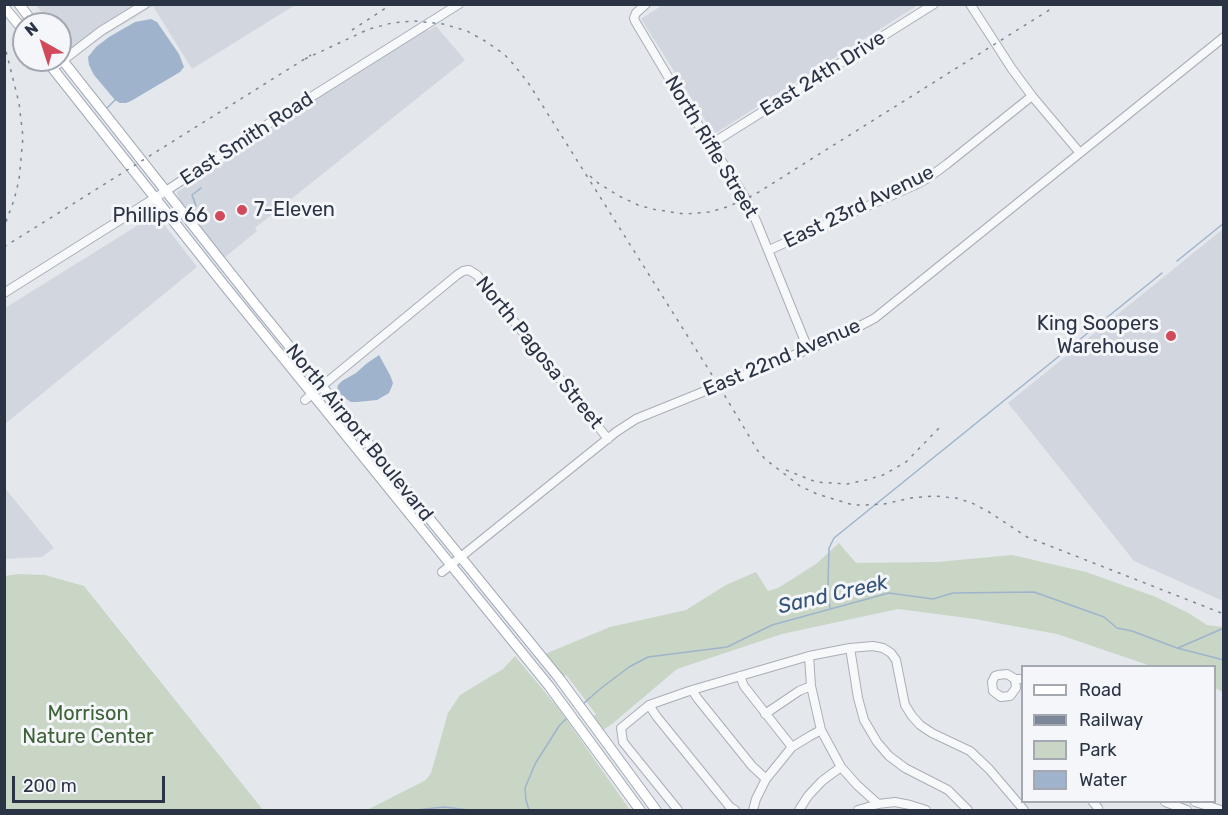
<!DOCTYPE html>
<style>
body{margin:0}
#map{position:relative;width:1228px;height:815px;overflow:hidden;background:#e4e7ec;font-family:Rubik,sans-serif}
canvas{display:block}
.frame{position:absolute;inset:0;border:6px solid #2b3445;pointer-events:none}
.legend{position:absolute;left:1021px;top:665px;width:195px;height:138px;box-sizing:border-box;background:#f4f6f9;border:2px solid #a4a8b1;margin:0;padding:8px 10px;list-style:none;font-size:18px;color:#2b3445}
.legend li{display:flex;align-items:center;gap:12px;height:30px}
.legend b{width:30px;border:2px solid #a4a8b1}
.north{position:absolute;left:12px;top:12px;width:60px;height:60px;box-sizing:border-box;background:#f4f6f9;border:2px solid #a4a8b1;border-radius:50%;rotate:321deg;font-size:16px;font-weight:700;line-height:24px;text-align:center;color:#2b3445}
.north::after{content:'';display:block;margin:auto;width:21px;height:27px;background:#d1495b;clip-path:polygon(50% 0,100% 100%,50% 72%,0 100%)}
.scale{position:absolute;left:12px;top:776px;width:153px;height:27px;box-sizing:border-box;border:3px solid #2b3445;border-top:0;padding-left:8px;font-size:18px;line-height:21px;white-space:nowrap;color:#2b3445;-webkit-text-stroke:4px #f4f6f9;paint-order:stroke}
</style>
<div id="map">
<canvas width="1228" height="815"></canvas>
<div class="frame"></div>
<ul class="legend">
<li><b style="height:8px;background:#fff"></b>Road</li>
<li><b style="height:8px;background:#7d8696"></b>Railway</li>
<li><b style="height:16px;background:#c9d6c5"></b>Park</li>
<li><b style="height:16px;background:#9fb4cc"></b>Water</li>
</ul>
<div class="north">N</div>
<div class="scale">200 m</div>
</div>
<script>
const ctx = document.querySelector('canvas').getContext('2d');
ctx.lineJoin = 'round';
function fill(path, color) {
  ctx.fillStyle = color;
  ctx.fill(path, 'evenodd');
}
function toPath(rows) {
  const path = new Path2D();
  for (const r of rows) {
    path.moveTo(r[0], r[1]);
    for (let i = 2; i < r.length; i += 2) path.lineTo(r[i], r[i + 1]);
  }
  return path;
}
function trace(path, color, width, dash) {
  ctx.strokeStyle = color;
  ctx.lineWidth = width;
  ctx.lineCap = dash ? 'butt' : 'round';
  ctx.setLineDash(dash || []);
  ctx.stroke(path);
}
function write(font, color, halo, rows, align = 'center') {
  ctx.font = font + ' Rubik,sans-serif';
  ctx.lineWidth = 6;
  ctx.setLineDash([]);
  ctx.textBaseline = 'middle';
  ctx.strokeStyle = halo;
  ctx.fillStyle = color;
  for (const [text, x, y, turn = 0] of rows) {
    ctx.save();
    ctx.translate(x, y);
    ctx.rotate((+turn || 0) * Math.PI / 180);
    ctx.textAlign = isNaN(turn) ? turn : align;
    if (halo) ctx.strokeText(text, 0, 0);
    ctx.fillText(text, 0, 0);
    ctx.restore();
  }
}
fill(toPath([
 [664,4,918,4,918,5,714,134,641,19],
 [36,5,295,5,192,69,153,6,99,39,78,55,60,35,60,24,51,24],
 [436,26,465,60,255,228,257,231,224,258,178,200,177,192,254,143,254,140,333,87,426,29,428,31],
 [156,214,197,267,5,424,5,308],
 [1223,229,1223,601,1134,561,1008,403],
 [4,487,54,548,42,557,5,559]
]), '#d2d6de');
fill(toPath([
 [839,543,856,563,937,562,1012,555,1086,572,1156,597,1190,614,1207,625,1223,627,1223,692,1215,688,1214,666,1151,666,1057,634,975,619,898,609,782,634,677,669,612,724,603,730,594,716,596,714,580,693,567,676,566,675,564,677,545,654,610,627,686,610,726,585,756,572,768,591,778,588,816,564],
 [18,574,45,575,84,586,263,810,5,810,5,576],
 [515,656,559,709,630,810,367,810,426,780,431,773,448,713,460,695,503,669]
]), '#c9d6c5');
fill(toPath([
 [151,19,157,22,179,54,184,67,180,72,131,101,126,103,120,103,115,100,94,75,89,65,88,57,96,47,109,37,135,22],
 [379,355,390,375,393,383,392,386,389,393,377,400,357,402,351,402,343,397,337,390,338,385,342,381,356,373,366,364]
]), '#9fb4cc');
trace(toPath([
 [105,110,115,100],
 [196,206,192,195,201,188],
 [1177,261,1224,223],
 [830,609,828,585,829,548,834,538,1162,273],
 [1178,648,1224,628],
 [583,704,600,689,629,667,648,657,727,647,772,625,889,593,933,599,953,593,1034,592,1104,617,1117,628,1132,631,1177,648,1224,660],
 [416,810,444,807,469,810],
 [529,810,526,800,525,788,535,764,559,726,568,717]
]), '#9fb4cc', 1.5);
const minor = toPath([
 [646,4,636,13,634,18,635,21,676,90,746,199,757,223,808,349],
 [970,4,1012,69,1032,96,1080,153],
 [53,68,101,31,145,4],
 [711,144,934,4],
 [769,250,915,185,928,178,947,164,1032,96],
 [4,293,166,191,233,146,459,4],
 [305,400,457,275,463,271,469,270,477,275,608,439],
 [442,572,616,432,636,419,841,336,875,318,1224,37],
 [850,648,858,698,864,720,877,742,889,756,905,768,948,790,968,810],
 [809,656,811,686,821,730,841,767,857,785,878,804],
 [740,676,744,686,792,747],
 [1015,679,1016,688,1010,696,1001,697,993,691,992,682,995,676,998,675,1007,674,1015,679,1022,679],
 [692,690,698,699,752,766,766,779],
 [649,705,657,717,730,807,735,810],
 [765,714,799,691,811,686],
 [1093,802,1098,808],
 [1165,802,1187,810],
 [1195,802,1221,810],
 [678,810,623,742,621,728,649,705,692,690,809,656,850,648,873,646,883,648,891,653,896,660,905,705,912,716,920,725,932,733,970,751,989,769,1024,810],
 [753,810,756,799,766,779,792,747,810,736,821,730],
 [799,810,808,796,822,781,841,767],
 [858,810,878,804,895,802,910,805,926,810]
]);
const major = toPath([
 [19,4,34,24],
 [4,7,24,31],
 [60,57,255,304,559,678,656,810],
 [46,60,224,285,549,686,640,810]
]);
trace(minor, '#a9aeb7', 10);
trace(major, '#a3abb8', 11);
trace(minor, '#f7f8fa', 8);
trace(major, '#fff', 9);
trace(toPath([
 [352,30,392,4],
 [4,43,19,103,23,137,19,180,14,200,4,227],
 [305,59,369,29,392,23,415,21,443,24,467,31,485,41,504,54,515,66,529,84,719,386,758,451,765,459,800,486,817,494,853,505,866,505,884,504,911,498,933,496,956,498,972,503,989,512,1027,537,1224,614],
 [590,176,598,183,619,196,638,205,652,209,684,214,709,212,727,207,754,195,1054,7],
 [4,247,311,55],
 [786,470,816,482,847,484,866,480,883,475,906,462,940,427]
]), '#7d8696', 1.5, [3, 6]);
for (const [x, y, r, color] of [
 [242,210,6,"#d1495b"],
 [220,216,6,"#d1495b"],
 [1171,336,6,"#d1495b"]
]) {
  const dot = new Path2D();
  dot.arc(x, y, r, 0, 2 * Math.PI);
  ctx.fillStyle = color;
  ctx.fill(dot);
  trace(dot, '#f4f6f9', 2);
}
write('20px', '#2b3445', '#f4f6f9', [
 ["East 24th Drive",823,74,-32],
 ["East Smith Road",247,139,-33],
 ["North Rifle Street",711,147,59],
 ["East 23rd Avenue",859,207,-26],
 ["North Pagosa Street",539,353,51],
 ["East 22nd Avenue",782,358,-23],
 ["North Airport Boulevard",359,433,51]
]);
write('20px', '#2b3445', '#f4f6f9', [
 ["7-Eleven",254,210,"left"],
 ["Phillips 66",208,216],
 ["King Soopers",1159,324],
 ["Warehouse",1159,347]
], 'right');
write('20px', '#3f6138', '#f4f6f9', [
 ["Morrison",88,714],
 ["Nature Center",88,737]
]);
write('italic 21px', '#34527a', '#f4f6f9', [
 ["Sand Creek",833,595,-13]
]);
</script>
